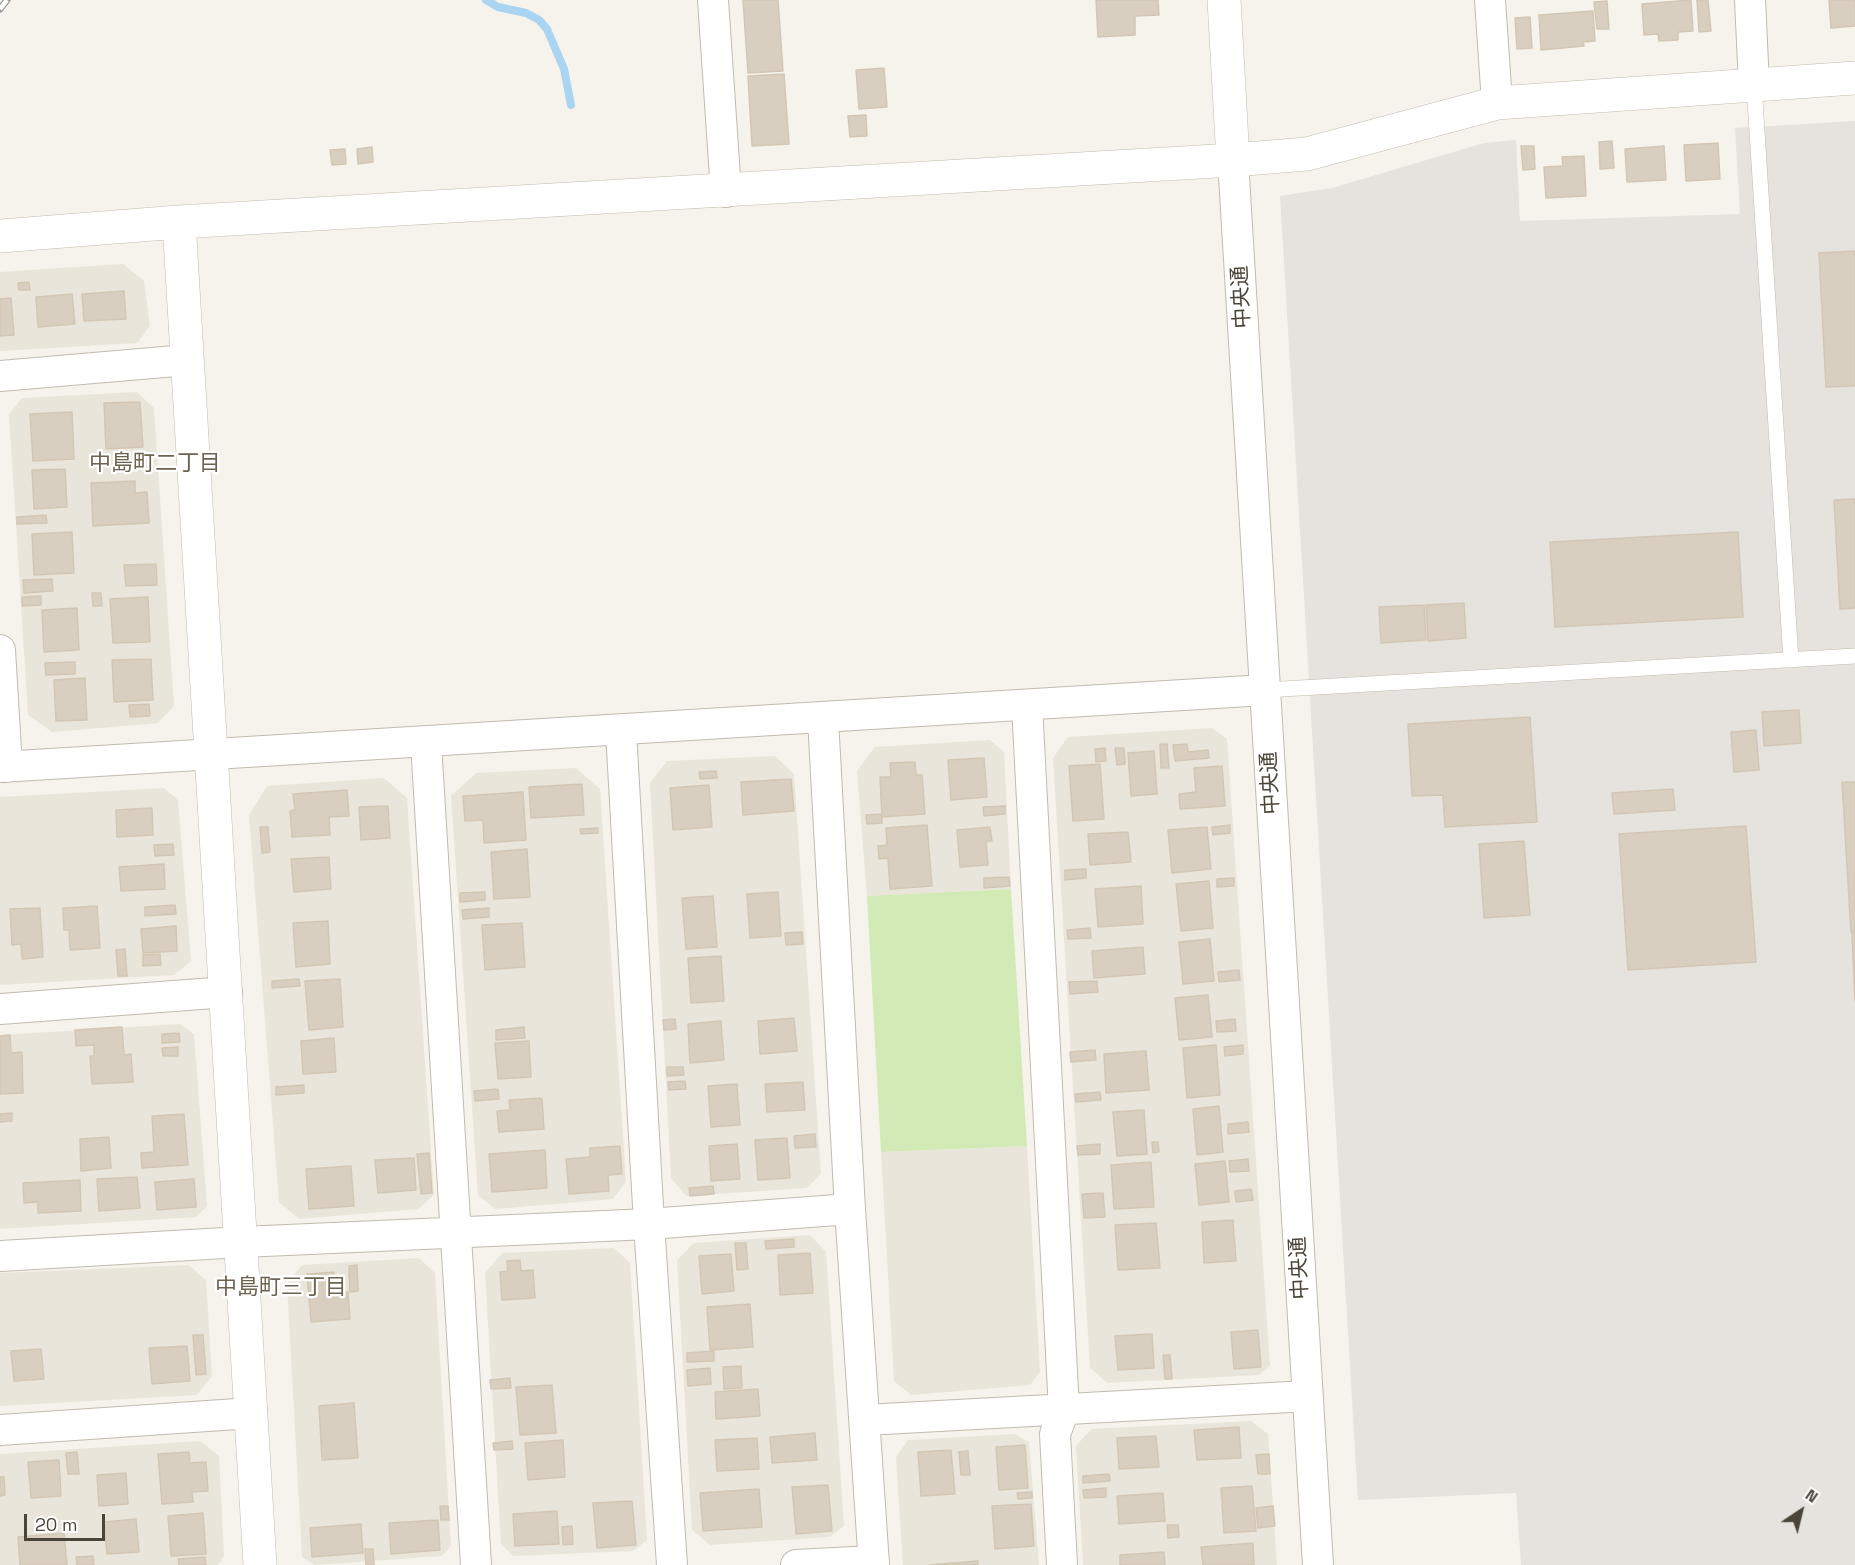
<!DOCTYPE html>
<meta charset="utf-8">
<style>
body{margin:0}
#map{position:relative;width:1855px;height:1565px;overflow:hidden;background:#f6f3ec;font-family:"Space Grotesk",sans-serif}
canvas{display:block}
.north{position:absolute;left:1771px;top:1481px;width:60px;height:60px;-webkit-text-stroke:4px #fff;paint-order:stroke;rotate:35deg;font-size:16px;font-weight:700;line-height:24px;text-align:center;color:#4b4439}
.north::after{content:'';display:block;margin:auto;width:21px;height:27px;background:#4b4439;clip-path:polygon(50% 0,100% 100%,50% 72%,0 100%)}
.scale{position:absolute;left:24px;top:1514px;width:81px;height:27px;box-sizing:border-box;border:3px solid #4b4439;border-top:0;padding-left:8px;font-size:18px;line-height:21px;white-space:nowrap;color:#4b4439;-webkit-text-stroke:4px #fff;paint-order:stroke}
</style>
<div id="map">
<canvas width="1855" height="1565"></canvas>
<div class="north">N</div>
<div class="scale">20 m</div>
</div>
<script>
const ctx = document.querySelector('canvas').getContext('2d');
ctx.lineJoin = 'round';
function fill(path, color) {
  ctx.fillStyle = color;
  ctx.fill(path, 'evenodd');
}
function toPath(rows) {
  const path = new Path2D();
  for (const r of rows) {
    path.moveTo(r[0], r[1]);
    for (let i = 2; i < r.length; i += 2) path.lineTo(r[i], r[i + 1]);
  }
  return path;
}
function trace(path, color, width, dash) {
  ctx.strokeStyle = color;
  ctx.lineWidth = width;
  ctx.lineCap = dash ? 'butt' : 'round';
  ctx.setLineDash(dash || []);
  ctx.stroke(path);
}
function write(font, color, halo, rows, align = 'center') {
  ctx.font = font + ' "Space Grotesk","Noto Sans JP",sans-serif';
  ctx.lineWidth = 4.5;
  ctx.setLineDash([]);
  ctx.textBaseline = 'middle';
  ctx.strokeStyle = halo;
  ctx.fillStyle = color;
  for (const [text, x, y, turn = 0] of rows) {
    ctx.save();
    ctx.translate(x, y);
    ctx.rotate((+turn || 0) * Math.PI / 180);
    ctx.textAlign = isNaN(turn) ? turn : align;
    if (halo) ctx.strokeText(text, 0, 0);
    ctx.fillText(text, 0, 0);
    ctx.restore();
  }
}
fill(toPath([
 [123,264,144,281,150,326,137,343,0,351,0,272],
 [137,392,154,408,174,706,158,723,52,732,28,715,9,414,22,398],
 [1212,728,1227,739,1270,1366,1259,1375,1107,1383,1090,1368,1053,758,1068,737],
 [990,740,1004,752,1011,889,867,896,857,771,875,747],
 [775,756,794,774,821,1174,807,1188,686,1196,671,1178,650,783,667,761],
 [576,768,600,789,626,1182,613,1199,495,1209,478,1195,451,796,476,773],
 [384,778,407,798,434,1195,418,1209,299,1219,279,1202,249,815,267,786],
 [164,788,178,800,191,961,174,975,0,985,0,797],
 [180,1024,194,1034,207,1206,196,1217,0,1229,0,1035],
 [1027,1146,1040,1372,1030,1385,911,1395,894,1381,881,1152],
 [810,1235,826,1252,844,1526,830,1537,710,1545,692,1530,677,1260,694,1243],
 [614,1248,630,1263,647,1540,633,1551,513,1556,501,1544,485,1273,502,1253],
 [419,1258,435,1273,451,1546,442,1556,315,1565,302,1557,287,1284,302,1265],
 [189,1265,206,1280,212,1376,197,1395,0,1406,0,1273],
 [1251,1421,1268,1434,1277,1565,1083,1565,1076,1446,1091,1429],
 [1015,1434,1029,1442,1039,1565,903,1565,896,1457,908,1440],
 [200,1441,219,1456,224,1556,218,1565,0,1565,0,1454]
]), '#eae5da');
fill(toPath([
 [1855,121,1855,1565,1521,1565,1516,1493,1358,1500,1280,196,1332,188,1484,143,1516,140,1520,221,1740,214,1735,128]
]), '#e6e2dd');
fill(toPath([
 [1011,889,1027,1146,881,1152,867,896]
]), '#d2eab5');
trace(toPath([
 [486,0,498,7,526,13,539,20,547,29,564,69,571,105]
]), '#a9d4f2', 8);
const building = toPath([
 [743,0,778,0,783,71,748,73,743,0],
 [1096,0,1158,0,1159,15,1135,16,1135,35,1098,37,1096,0],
 [1691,0,1693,31,1678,32,1678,40,1659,41,1658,34,1644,35,1642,4,1691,0],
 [1697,0,1708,0,1711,31,1699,32,1697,0],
 [1829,0,1855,0,1855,26,1831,28,1829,0],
 [1607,1,1609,29,1597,29,1594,2,1607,1],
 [1593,11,1595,41,1583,42,1584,46,1541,50,1539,15,1593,11],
 [1530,17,1532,48,1517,49,1515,18,1530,17],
 [884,68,887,107,859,109,856,70,884,68],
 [784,74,789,144,752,146,748,76,784,74],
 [866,115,867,136,850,137,848,116,866,115],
 [1612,141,1614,168,1600,169,1599,142,1612,141],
 [1718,143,1720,179,1686,181,1684,145,1718,143],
 [1521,146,1534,146,1535,169,1523,170,1521,146],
 [1664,146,1666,180,1627,182,1625,149,1664,146],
 [372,147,373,162,358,164,357,149,372,147],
 [345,149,346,164,332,165,330,150,345,149],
 [1584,156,1586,196,1546,198,1544,167,1563,166,1562,157,1584,156],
 [1855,251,1855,386,1826,387,1819,253,1855,251],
 [29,282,30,290,19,290,18,283,29,282],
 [124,291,126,319,84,321,82,294,124,291],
 [72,294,75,324,38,327,36,297,72,294],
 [11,298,14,335,0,336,0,299,11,298],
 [140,402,143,447,106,449,104,403,140,402],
 [72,412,74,459,33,461,30,414,72,412],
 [65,469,67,507,34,509,32,470,65,469],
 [135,481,135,493,147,492,149,523,93,526,91,483,135,481],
 [1855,499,1855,608,1840,609,1834,500,1855,499],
 [46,515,47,523,17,524,17,517,46,515],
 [72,532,74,573,34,575,32,534,72,532],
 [1738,532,1743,617,1555,627,1550,542,1738,532],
 [156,564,157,585,126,586,124,565,156,564],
 [52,579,53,591,24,593,23,580,52,579],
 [92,593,101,593,102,606,93,606,92,593],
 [41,596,41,605,22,606,22,597,41,596],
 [148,597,150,642,113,643,110,599,148,597],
 [1464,603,1466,638,1428,641,1426,605,1464,603],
 [1424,605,1426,640,1381,643,1379,607,1424,605],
 [77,608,79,650,44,652,42,610,77,608],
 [151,659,153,700,114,702,112,660,151,659],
 [75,662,75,674,46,675,45,663,75,662],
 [85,678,87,720,56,721,54,680,85,678],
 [149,704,150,716,130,717,129,705,149,704],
 [1799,710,1801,743,1764,746,1762,712,1799,710],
 [1530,717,1537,822,1445,827,1443,795,1412,796,1408,724,1530,717],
 [1756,730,1759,770,1734,772,1731,732,1756,730],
 [1160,744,1167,744,1169,768,1161,768,1160,744],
 [1187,744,1188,752,1208,750,1209,758,1175,761,1173,745,1187,744],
 [1105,748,1106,761,1096,762,1095,749,1105,748],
 [1115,748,1124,748,1125,764,1117,765,1115,748],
 [1154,751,1157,794,1131,796,1128,753,1154,751],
 [984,758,987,797,951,800,948,760,984,758],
 [915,762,916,775,922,775,925,814,882,817,880,777,891,777,890,763,915,762],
 [1100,764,1104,819,1073,821,1069,766,1100,764],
 [1222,766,1225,806,1180,809,1179,794,1196,792,1194,768,1222,766],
 [716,771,717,778,700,779,699,772,716,771],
 [791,779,794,811,743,815,741,782,791,779],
 [1842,782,1855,782,1855,932,1851,932,1842,782],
 [582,784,584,815,531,818,529,787,582,784],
 [709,785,712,827,673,830,670,788,709,785],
 [1673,789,1675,810,1614,814,1612,793,1673,789],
 [347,790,349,816,329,817,330,835,292,837,290,811,295,810,293,794,347,790],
 [523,792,526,840,484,843,483,820,465,821,463,796,523,792],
 [388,806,390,838,361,840,359,807,388,806],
 [1005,806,1005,814,984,816,983,807,1005,806],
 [152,808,153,835,117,837,116,810,152,808],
 [882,814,882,823,867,824,866,815,882,814],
 [927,825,932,886,890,889,888,858,879,859,878,846,887,845,886,828,927,825],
 [1230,825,1230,833,1213,835,1212,827,1230,825],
 [1746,826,1756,962,1628,970,1619,834,1746,826],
 [260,827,268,827,270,852,262,853,260,827],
 [990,827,992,841,986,841,988,865,960,867,957,830,990,827],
 [1207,827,1211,869,1172,873,1168,830,1207,827],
 [598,828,598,833,581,834,580,829,598,828],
 [1128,832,1131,862,1090,865,1088,834,1128,832],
 [1524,841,1530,915,1484,918,1479,844,1524,841],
 [173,844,174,855,155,856,154,845,173,844],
 [527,849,530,897,494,899,491,852,527,849],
 [329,857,331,889,294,892,291,859,329,857],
 [164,864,165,889,121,891,119,867,164,864],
 [1086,869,1086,878,1065,880,1065,870,1086,869],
 [1009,877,1010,886,984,888,984,878,1009,877],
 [1234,878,1234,886,1217,887,1217,879,1234,878],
 [1209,881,1213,928,1181,931,1176,884,1209,881],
 [1141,886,1143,924,1098,927,1095,889,1141,886],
 [485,892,485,900,460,902,460,893,485,892],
 [778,892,781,936,750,938,747,894,778,892],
 [713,896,717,947,686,949,682,898,713,896],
 [175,905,176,914,145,916,145,907,175,905],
 [97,906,100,948,70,950,69,930,64,930,63,908,97,906],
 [40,908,43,957,22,959,21,944,12,945,10,909,40,908],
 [489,908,489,917,463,919,462,910,489,908],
 [328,921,330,964,296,967,293,923,328,921],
 [522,923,525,967,485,970,482,925,522,923],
 [176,926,177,951,143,953,141,929,176,926],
 [1090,928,1091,938,1068,939,1067,930,1090,928],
 [802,932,803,944,786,945,785,933,802,932],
 [1852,933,1855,933,1855,1000,1852,933],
 [1210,939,1214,981,1183,984,1179,942,1210,939],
 [1143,947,1145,974,1094,978,1092,951,1143,947],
 [125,949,127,976,118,976,116,950,125,949],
 [160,954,161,965,143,966,143,955,160,954],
 [721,956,724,1001,691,1003,688,958,721,956],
 [1239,970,1240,980,1219,982,1218,972,1239,970],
 [299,979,300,986,272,988,272,981,299,979],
 [340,979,343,1027,309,1030,305,981,340,979],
 [1097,981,1098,992,1070,994,1069,982,1097,981],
 [1208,995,1212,1037,1179,1040,1175,998,1208,995],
 [794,1018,797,1051,760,1054,758,1021,794,1018],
 [675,1019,676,1029,664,1030,663,1020,675,1019],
 [1235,1019,1236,1031,1217,1032,1216,1021,1235,1019],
 [721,1021,724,1060,690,1063,688,1024,721,1021],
 [122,1027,124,1055,131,1054,133,1082,92,1084,90,1056,94,1056,94,1045,76,1046,75,1030,122,1027],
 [524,1027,525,1038,496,1040,496,1030,524,1027],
 [179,1033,180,1042,162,1043,162,1034,179,1033],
 [10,1035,11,1053,22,1052,23,1093,0,1094,0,1036,10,1035],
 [334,1038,336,1072,303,1074,301,1041,334,1038],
 [529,1041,531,1077,498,1079,495,1043,529,1041],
 [1216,1045,1220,1095,1187,1098,1183,1048,1216,1045],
 [1243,1045,1243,1054,1225,1056,1224,1047,1243,1045],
 [178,1047,178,1056,163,1056,162,1048,178,1047],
 [1095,1050,1096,1060,1071,1062,1070,1052,1095,1050],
 [1146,1051,1149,1090,1106,1093,1104,1054,1146,1051],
 [667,1067,683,1067,684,1075,667,1076,667,1067],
 [685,1081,686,1089,669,1090,668,1082,685,1081],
 [803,1082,805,1110,767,1112,765,1084,803,1082],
 [737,1084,740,1125,711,1127,708,1086,737,1084],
 [304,1085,304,1093,276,1095,276,1087,304,1085],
 [498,1089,499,1099,475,1101,474,1091,498,1089],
 [1100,1092,1101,1100,1076,1102,1075,1094,1100,1092],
 [542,1098,544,1129,499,1132,497,1111,510,1110,509,1100,542,1098],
 [1219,1106,1223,1152,1197,1155,1193,1109,1219,1106],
 [1144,1110,1147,1154,1117,1156,1113,1112,1144,1110],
 [12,1113,12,1121,0,1122,0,1114,12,1113],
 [184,1114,188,1165,142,1168,141,1153,154,1152,152,1116,184,1114],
 [1248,1122,1249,1132,1228,1134,1228,1124,1248,1122],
 [815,1134,816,1147,795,1148,794,1136,815,1134],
 [109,1137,111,1168,81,1171,80,1139,109,1137],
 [787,1138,790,1178,758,1180,755,1140,787,1138],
 [1152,1142,1158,1142,1159,1152,1153,1153,1152,1142],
 [737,1144,740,1179,711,1181,709,1146,737,1144],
 [1100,1144,1100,1154,1078,1155,1077,1146,1100,1144],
 [620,1146,622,1174,608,1175,609,1191,569,1194,566,1159,590,1157,590,1148,620,1146],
 [545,1150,547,1188,492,1192,489,1154,545,1150],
 [429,1153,432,1193,421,1194,417,1154,429,1153],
 [414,1158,416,1190,378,1193,375,1160,414,1158],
 [1248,1159,1249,1171,1230,1172,1229,1161,1248,1159],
 [1225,1161,1229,1202,1199,1205,1195,1164,1225,1161],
 [1151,1162,1154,1207,1114,1209,1111,1165,1151,1162],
 [351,1166,354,1206,309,1209,306,1169,351,1166],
 [137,1177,140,1208,99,1211,97,1179,137,1177],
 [194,1179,196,1207,157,1210,155,1182,194,1179],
 [80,1180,81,1211,38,1213,38,1202,24,1203,23,1183,80,1180],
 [713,1186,714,1194,690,1196,689,1188,713,1186],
 [1251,1189,1253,1200,1236,1202,1235,1191,1251,1189],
 [1103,1193,1105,1217,1084,1218,1082,1194,1103,1193],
 [1233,1220,1236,1261,1204,1263,1202,1222,1233,1220],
 [1156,1223,1160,1268,1118,1270,1115,1225,1156,1223],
 [794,1239,794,1247,766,1249,765,1241,794,1239],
 [735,1243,746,1243,748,1269,737,1270,735,1243],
 [810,1253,813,1293,780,1295,778,1255,810,1253],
 [731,1254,734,1291,702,1294,699,1256,731,1254],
 [520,1260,521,1271,533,1270,535,1298,502,1300,500,1272,508,1271,507,1261,520,1260],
 [357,1265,358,1291,350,1292,349,1266,357,1265],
 [334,1272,336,1293,348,1292,350,1319,311,1322,307,1274,334,1272],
 [750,1304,753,1347,710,1350,707,1307,750,1304],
 [1258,1330,1261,1367,1234,1369,1231,1332,1258,1330],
 [1152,1334,1154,1368,1118,1370,1115,1336,1152,1334],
 [193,1335,203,1335,206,1374,196,1375,193,1335],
 [187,1346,190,1381,152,1384,149,1348,187,1346],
 [41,1349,44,1379,14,1381,11,1351,41,1349],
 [714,1351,714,1361,687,1362,687,1353,714,1351],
 [1163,1355,1170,1355,1172,1379,1165,1379,1163,1355],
 [741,1366,742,1388,724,1389,723,1367,741,1366],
 [710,1368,711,1384,688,1386,687,1370,710,1368],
 [510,1378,511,1388,491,1389,490,1380,510,1378],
 [552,1385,556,1433,520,1435,516,1387,552,1385],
 [758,1389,760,1416,716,1419,715,1392,758,1389],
 [354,1403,358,1458,322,1460,319,1406,354,1403],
 [1239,1427,1241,1458,1197,1460,1194,1430,1239,1427],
 [815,1433,817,1460,772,1463,770,1437,815,1433],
 [1156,1436,1159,1467,1119,1469,1117,1438,1156,1436],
 [757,1438,759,1469,717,1471,715,1440,757,1438],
 [563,1440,565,1477,528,1480,525,1443,563,1440],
 [512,1441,513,1449,494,1450,493,1443,512,1441],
 [1025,1445,1028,1488,999,1490,996,1447,1025,1445],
 [951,1450,955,1494,921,1496,918,1452,951,1450],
 [968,1451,970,1475,961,1475,959,1452,968,1451],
 [77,1452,79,1474,68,1474,66,1453,77,1452],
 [189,1452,190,1463,206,1462,208,1491,192,1492,193,1502,162,1504,158,1454,189,1452],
 [1269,1454,1270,1474,1258,1474,1256,1455,1269,1454],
 [59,1460,61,1496,31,1498,28,1462,59,1460],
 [126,1473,128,1504,99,1506,97,1475,126,1473],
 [1109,1474,1110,1481,1083,1483,1083,1476,1109,1474],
 [0,1477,4,1477,5,1495,0,1496,0,1477],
 [828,1485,832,1531,796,1534,792,1487,828,1485],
 [1252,1486,1256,1531,1224,1533,1221,1488,1252,1486],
 [1106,1488,1106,1497,1084,1498,1083,1490,1106,1488],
 [759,1489,762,1527,703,1531,700,1493,759,1489],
 [1032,1492,1032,1498,1018,1499,1017,1493,1032,1492],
 [1163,1493,1165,1521,1119,1524,1117,1496,1163,1493],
 [632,1501,636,1545,597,1548,593,1503,632,1501],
 [1031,1504,1034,1546,995,1549,992,1506,1031,1504],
 [440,1506,448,1506,449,1520,441,1520,440,1506],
 [1273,1506,1275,1526,1258,1528,1256,1508,1273,1506],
 [557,1511,559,1544,515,1546,513,1514,557,1511],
 [203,1513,206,1554,171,1556,168,1516,203,1513],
 [136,1519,139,1552,107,1554,104,1522,136,1519],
 [438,1520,440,1550,391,1554,389,1523,438,1520],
 [361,1524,363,1553,312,1557,310,1528,361,1524],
 [1167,1525,1178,1525,1179,1537,1168,1538,1167,1525],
 [572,1526,573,1544,563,1545,562,1527,572,1526],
 [64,1533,67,1565,20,1565,18,1537,64,1533],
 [1253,1543,1254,1565,1203,1565,1201,1547,1253,1543],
 [365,1549,373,1549,374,1565,366,1565,365,1549],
 [1164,1552,1165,1565,1120,1565,1120,1555,1164,1552],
 [93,1556,94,1565,77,1565,76,1557,93,1556],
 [205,1557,206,1565,179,1565,178,1559,205,1557],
 [978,1561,978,1565,929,1565,978,1561]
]);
fill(building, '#d8cfc1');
trace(building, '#d3c7b4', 1.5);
const service = toPath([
 [1754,85,1791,660],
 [1265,690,1855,656]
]);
const minor = toPath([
 [713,0,726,192],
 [1490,0,1497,103],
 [1750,0,1754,85],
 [1233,160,1318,1565],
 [0,376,187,360],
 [0,650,7,767],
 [1027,705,1064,1410,1055,1434,1062,1565],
 [823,719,850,1209,874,1565],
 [621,731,649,1224,672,1565],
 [426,743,476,1565],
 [0,767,1265,690],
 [0,1009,227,992],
 [0,1256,242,1242,649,1224,850,1209],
 [865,1420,1308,1396],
 [0,1430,252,1413],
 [796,1565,874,1561]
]);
const tertiary = toPath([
 [1224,0,1233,160],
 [179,222,260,1565],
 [0,236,179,222,1233,160,1307,154,1497,103,1855,78]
]);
trace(service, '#c2bbae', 16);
trace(minor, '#c2bbae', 32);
trace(tertiary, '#c2bbae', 34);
trace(service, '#fff', 15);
trace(minor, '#fff', 30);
trace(tertiary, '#fff', 33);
const rail = toPath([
 [0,9,7,0]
]);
trace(rail, '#9a9a9a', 7);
trace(rail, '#fff', 4.5, [14]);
write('21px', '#4b4439', '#fff', [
 ["中央通",1242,297,-93],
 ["中央通",1271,783,-93],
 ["中央通",1300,1268,-93]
]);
write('22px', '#6e6250', '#fff', [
 ["中島町二丁目",155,464],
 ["中島町三丁目",281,1288]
]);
</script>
